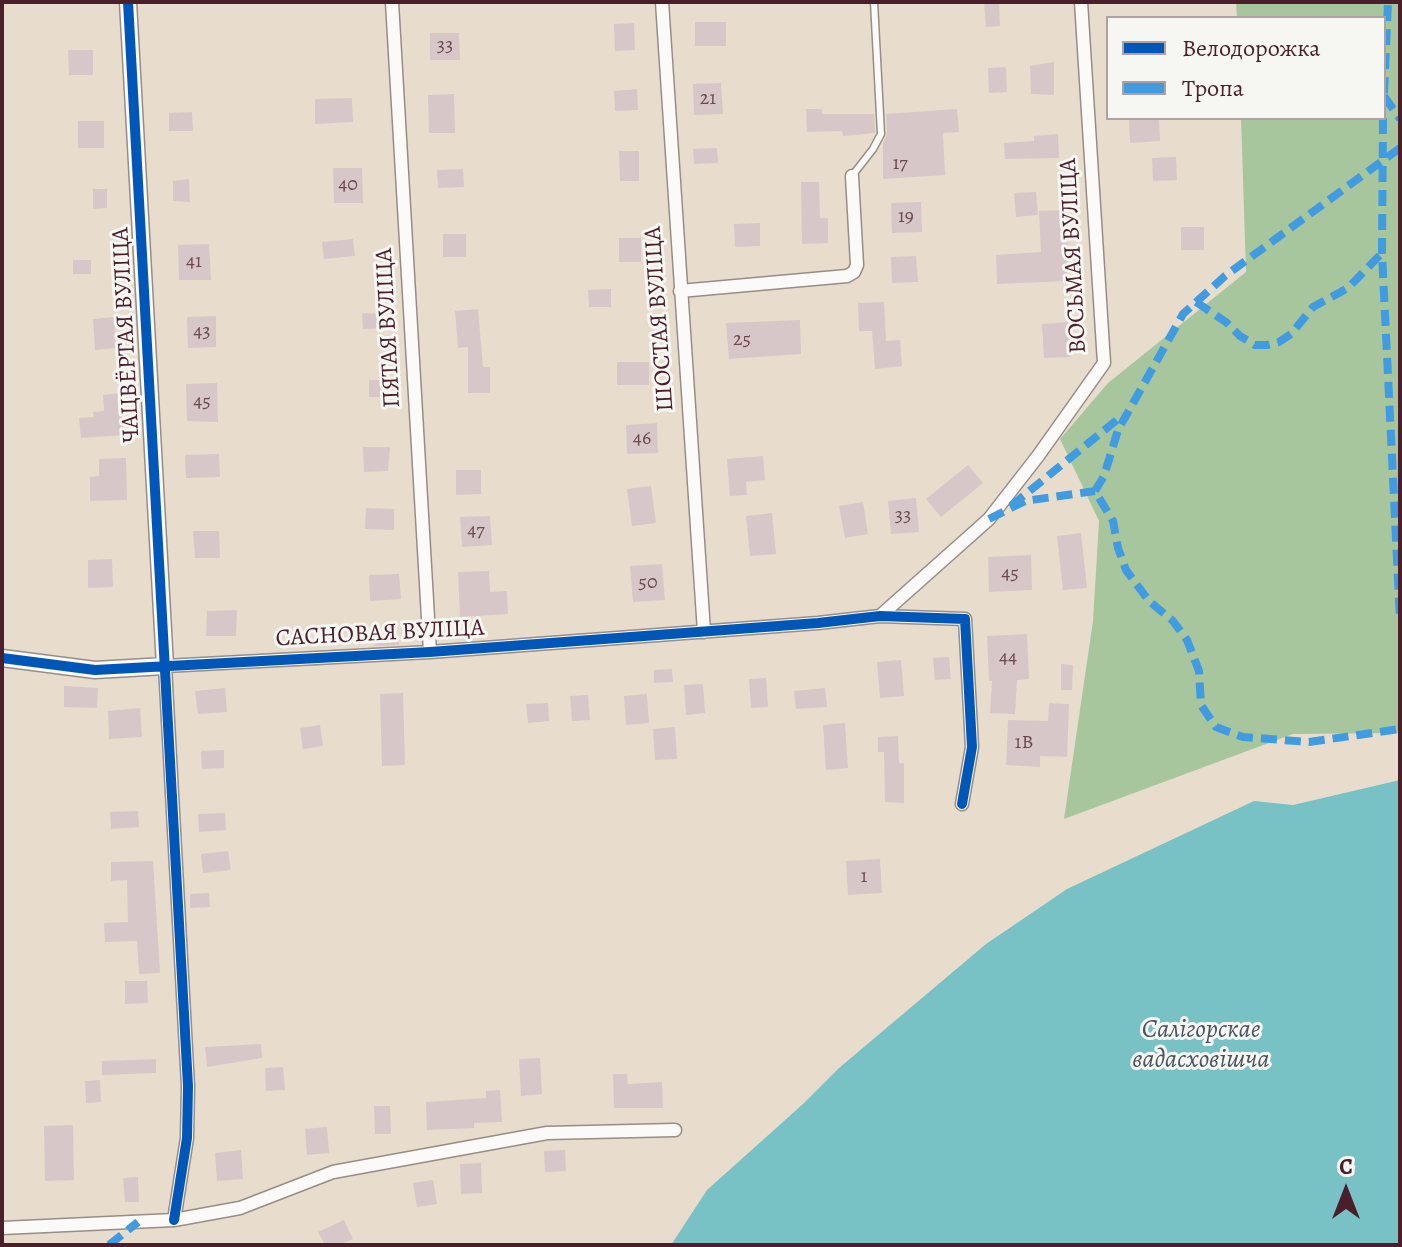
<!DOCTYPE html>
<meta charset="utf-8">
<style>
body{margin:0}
#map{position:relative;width:1402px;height:1247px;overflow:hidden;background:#e8ddcd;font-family:Alegreya,serif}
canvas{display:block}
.frame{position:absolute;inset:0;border:4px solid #4a1f2b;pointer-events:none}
.legend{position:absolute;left:1106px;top:16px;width:280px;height:104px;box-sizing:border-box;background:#f6f6f2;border:2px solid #b1a0a2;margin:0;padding:10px 14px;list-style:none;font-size:24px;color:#4a1f2b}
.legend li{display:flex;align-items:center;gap:16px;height:40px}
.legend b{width:40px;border:2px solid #b1a0a2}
.north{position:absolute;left:1306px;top:1151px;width:80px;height:80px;-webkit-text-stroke:6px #f6f6f2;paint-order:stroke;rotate:0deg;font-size:22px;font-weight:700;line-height:32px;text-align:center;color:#4a1f2b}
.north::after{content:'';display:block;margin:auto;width:28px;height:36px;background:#4a1f2b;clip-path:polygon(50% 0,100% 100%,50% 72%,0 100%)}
</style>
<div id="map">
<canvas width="1402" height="1247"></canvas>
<div class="frame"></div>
<ul class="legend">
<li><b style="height:10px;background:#0057b8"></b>Велодорожка</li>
<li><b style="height:10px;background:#409be1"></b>Тропа</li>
</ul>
<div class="north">С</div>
</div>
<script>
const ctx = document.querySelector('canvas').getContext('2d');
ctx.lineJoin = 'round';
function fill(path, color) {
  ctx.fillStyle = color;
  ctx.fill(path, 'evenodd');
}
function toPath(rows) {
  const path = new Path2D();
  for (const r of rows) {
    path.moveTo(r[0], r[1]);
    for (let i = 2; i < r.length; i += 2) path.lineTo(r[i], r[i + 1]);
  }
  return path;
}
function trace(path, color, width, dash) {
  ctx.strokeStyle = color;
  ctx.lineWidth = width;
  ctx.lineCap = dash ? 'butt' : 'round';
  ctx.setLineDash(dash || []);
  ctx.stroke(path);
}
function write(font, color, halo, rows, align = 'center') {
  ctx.font = font + ' Alegreya,serif';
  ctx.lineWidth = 6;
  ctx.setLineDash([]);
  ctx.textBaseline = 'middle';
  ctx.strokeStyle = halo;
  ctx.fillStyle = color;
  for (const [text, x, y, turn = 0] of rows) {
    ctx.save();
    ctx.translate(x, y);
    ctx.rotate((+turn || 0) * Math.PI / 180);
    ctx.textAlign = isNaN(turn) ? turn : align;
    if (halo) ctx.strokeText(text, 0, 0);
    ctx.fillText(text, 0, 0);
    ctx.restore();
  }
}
fill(toPath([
 [1236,2,1400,2,1400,733,1293,734,1064,819,1093,621,1099,521,1060,439,1108,383,1246,272,1241,118,1384,118,1384,18,1237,18]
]), '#a8c69d');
fill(toPath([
 [1400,780,1400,1245,671,1245,707,1190,803,1104,839,1068,986,944,1067,889,1254,801,1293,805]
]), '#78c2c5');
fill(toPath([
 [999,2,1000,26,986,27,984,3],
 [695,22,726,22,726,46,695,46],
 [634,23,635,50,615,51,614,24],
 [430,33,459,33,460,60,430,60],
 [68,50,93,50,93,75,69,75],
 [1054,62,1054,95,1031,94,1030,66],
 [1006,67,1007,92,989,93,988,68],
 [721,83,723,114,694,115,693,84],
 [637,89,638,110,615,111,614,91],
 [454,94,455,133,429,133,428,95],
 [352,98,353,122,315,124,315,99],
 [806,109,822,109,822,114,874,114,875,133,843,136,842,131,807,132],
 [957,109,959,132,943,133,945,175,883,179,883,143,887,134,886,114],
 [192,112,193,131,169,131,169,113],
 [1129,118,1159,118,1160,141,1130,143],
 [78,121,104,121,104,148,78,148],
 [1058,134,1059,158,1005,159,1004,143,1034,141,1034,136],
 [717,148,718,163,694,164,693,149],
 [619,151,639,151,639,181,620,181],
 [1176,157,1177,180,1153,181,1152,158],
 [333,168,362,168,363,203,334,203],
 [463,169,464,187,438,188,437,170],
 [189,179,190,202,173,201,173,181],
 [801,182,819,182,820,218,828,218,828,243,802,244],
 [93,189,107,189,107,208,93,209],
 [1036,192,1038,215,1016,217,1014,193],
 [921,202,922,232,892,233,891,203],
 [1067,210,1068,281,997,284,996,255,1041,252,1039,211],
 [760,223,760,246,735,247,734,224],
 [1181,227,1204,227,1204,250,1181,250],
 [443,234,466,234,466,257,443,257],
 [619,238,641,238,641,262,619,262],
 [353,239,355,256,324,259,322,242],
 [209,244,211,280,179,280,178,245],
 [916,256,918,282,892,283,891,257],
 [73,260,91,260,91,274,73,274],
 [611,289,611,307,589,307,588,290],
 [884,302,886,341,900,340,902,366,875,369,872,331,859,331,858,303],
 [478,309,483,367,490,367,490,393,468,393,468,347,458,348,455,311],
 [362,313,385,314,385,328,363,329],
 [216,316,216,347,188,348,187,317],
 [114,317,116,348,95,350,93,319],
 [800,320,801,354,729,359,726,323],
 [1070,322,1071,357,1044,358,1042,324],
 [617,362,649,362,649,385,617,385],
 [369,380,387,380,386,397,369,397],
 [217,383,218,422,187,421,186,384],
 [120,393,124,435,81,438,79,418,94,417,93,412,104,411,103,395],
 [657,423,658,453,627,454,626,425],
 [363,447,390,447,388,471,364,472],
 [219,454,220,477,186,478,185,455],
 [763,456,765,480,746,482,747,495,730,496,727,459],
 [126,458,127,500,90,501,90,477,99,476,99,459],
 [968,465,983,483,941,517,926,499],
 [456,470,481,470,481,494,456,495],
 [651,486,656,523,632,526,627,489],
 [916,498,919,532,891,534,888,501],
 [863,502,868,534,845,538,839,506],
 [366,508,394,509,394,530,365,529],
 [772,513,776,554,750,556,746,516],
 [490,516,492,545,462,547,460,517],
 [193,531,219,531,220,558,195,558],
 [1081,533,1087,588,1063,590,1057,536],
 [1031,555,1032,590,989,592,988,557],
 [112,559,113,587,88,588,88,560],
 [662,564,665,600,633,602,630,566],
 [489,571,490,592,507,591,508,614,460,617,458,572],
 [399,574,401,599,370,601,369,575],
 [237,610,236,636,206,636,207,611],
 [1027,634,1029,679,1017,680,1015,714,990,713,992,681,989,681,987,636],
 [398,636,399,645,375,646,375,637],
 [949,657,951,679,935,680,933,658],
 [901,660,904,696,880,698,877,662],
 [1061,664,1073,665,1072,690,1061,690],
 [672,669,673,682,654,683,654,670],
 [766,678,768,707,751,708,749,679],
 [703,684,705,713,686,715,684,685],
 [64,686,98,688,97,708,64,707],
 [225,688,227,712,198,714,195,691],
 [825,688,827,707,796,709,794,691],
 [403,693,405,765,382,766,380,694],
 [647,694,649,723,626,725,624,696],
 [588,695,590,720,572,721,570,696],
 [548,703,549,721,528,723,526,704],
 [1049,703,1069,704,1067,757,1040,756,1040,767,1006,765,1008,720,1048,721],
 [140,708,142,737,109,739,108,711],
 [845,723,848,768,826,770,823,725],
 [320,725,323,746,303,749,300,728],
 [675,727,677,759,655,760,653,729],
 [898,736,899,763,904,763,904,803,885,802,884,752,878,752,878,737],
 [224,750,224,768,202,769,201,751],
 [138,811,139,827,111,829,110,812],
 [225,813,226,830,199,832,198,814],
 [228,851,231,870,203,873,201,854],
 [880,859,882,893,848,895,846,861],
 [153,861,160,973,139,974,137,941,105,942,104,923,128,922,127,880,111,881,111,862],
 [209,893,210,907,190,908,190,894],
 [125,981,147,981,148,1003,125,1004],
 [261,1044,262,1058,207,1067,205,1047],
 [540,1058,542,1094,521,1096,519,1059],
 [156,1059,156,1073,102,1075,102,1061],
 [283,1067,285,1090,266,1091,265,1068],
 [613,1074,627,1074,628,1084,662,1082,663,1108,614,1108],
 [100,1080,101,1102,86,1103,85,1081],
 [500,1090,502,1122,474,1123,474,1128,427,1130,426,1102,486,1098,486,1091],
 [374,1106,390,1106,391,1134,375,1134],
 [73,1125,74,1180,45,1181,44,1126],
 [327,1127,329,1153,307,1155,305,1129],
 [241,1150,243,1179,217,1181,215,1153],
 [565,1150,566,1171,545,1172,544,1151],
 [481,1163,482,1193,461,1194,460,1164],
 [138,1177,139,1202,125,1202,123,1178],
 [433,1180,437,1204,417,1207,413,1183],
 [344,1220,353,1239,339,1245,325,1245,318,1232]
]), '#d7c7c8');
const service = toPath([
 [852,176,873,149,881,134,874,2]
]);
const minor = toPath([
 [392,2,430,652],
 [662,2,704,632],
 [680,291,847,276,854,272,857,265,852,176],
 [880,616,989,519,1038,456,1104,363,1081,2],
 [174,1220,187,1138,188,1086,165,666,430,652,818,623,880,616,965,619,972,747,962,804],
 [2,1228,174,1220,240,1208,333,1172,547,1133,675,1130]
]);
const tertiary = toPath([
 [2,658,95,670,165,666,128,2]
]);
trace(service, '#988c86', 9);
trace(minor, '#988c86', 15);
trace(tertiary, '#988c86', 19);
trace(service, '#fcfaf8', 6);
trace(minor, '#fcfaf8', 12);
trace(tertiary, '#fcfaf8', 16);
trace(toPath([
 [1384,93,1388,2],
 [1384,96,1400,119],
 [1383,118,1382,253,1400,621],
 [1400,148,1225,276,1183,314,1118,430,1104,476,1095,491,1113,521,1118,548,1126,570,1149,601,1173,621,1187,640,1199,671,1201,705,1216,727,1243,737,1309,742,1400,729],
 [1196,302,1226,322,1240,336,1255,345,1267,345,1279,342,1291,334,1313,307,1348,288,1382,253],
 [1011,506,1123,415],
 [989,519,1025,501,1095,491],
 [109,1245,138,1222]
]), '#409be1', 8, [16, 8]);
trace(toPath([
 [128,2,188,1086,187,1138,174,1220],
 [2,658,95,670,430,652,818,623,880,616,965,619,972,747,962,804]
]), '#0057b8', 10);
write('20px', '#6d4952', null, [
 ["33",445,46],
 ["21",708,99],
 ["17",900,164],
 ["40",348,185],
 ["19",906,217],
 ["41",194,262],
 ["43",202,332],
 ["25",742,340],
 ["45",202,402],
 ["46",642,439],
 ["33",903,516],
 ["47",476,531],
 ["45",1010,574],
 ["50",648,583],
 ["44",1008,658],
 ["1В",1024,743],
 ["1",864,877]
]);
write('24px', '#4a1f2b', '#f6f6f2', [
 ["ВОСЬМАЯ ВУЛІЦА",1074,256,-93],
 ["ШОСТАЯ ВУЛІЦА",660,319,-94],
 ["ПЯТАЯ ВУЛІЦА",389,328,-93],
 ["ЧАЦВЁРТАЯ ВУЛІЦА",127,335,-93],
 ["САСНОВАЯ ВУЛІЦА",380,634,-3]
]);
write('italic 26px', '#495460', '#f6f6f2', [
 ["Салігорскае",1201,1031],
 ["вадасховішча",1201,1061]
]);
</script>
